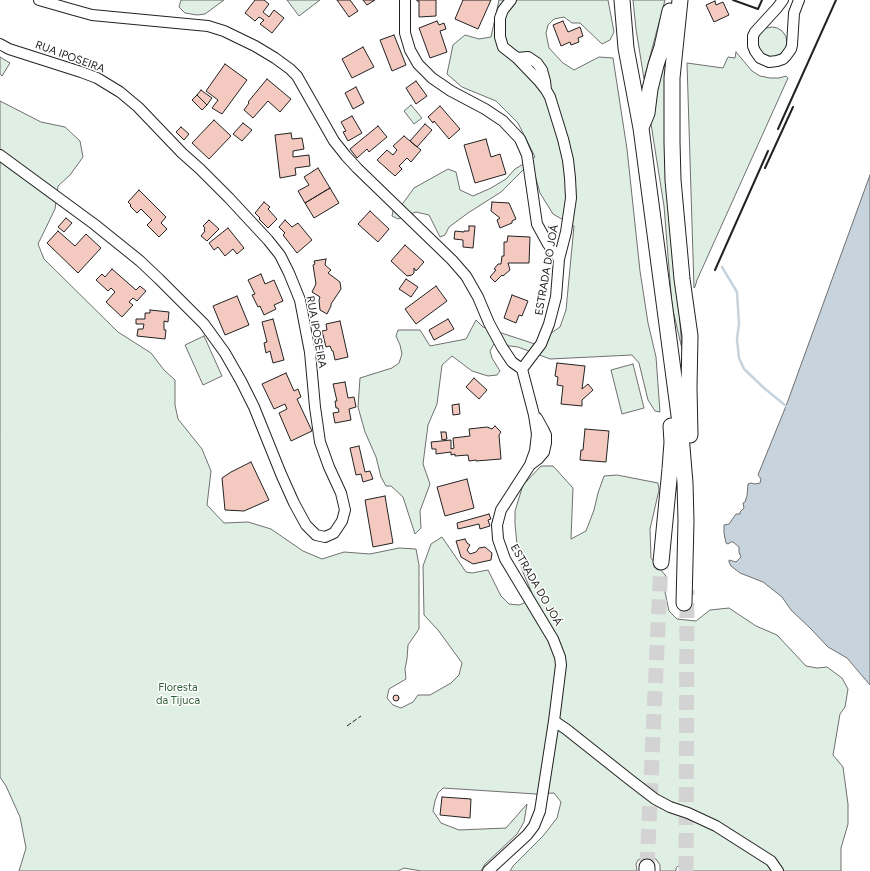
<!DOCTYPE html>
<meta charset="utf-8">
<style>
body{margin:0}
canvas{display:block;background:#fff}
</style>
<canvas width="870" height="871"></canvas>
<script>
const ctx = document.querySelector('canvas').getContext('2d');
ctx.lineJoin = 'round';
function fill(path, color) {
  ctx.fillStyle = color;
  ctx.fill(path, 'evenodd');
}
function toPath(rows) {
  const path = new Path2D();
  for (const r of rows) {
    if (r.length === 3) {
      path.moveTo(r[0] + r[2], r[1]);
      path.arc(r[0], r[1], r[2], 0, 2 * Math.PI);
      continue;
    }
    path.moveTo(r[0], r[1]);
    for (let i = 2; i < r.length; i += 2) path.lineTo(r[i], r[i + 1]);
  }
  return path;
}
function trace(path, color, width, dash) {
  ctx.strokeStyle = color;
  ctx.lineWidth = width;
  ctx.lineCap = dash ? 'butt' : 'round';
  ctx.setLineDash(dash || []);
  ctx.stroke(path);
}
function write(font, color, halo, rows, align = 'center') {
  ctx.font = font + ' Figtree,sans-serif';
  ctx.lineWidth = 3;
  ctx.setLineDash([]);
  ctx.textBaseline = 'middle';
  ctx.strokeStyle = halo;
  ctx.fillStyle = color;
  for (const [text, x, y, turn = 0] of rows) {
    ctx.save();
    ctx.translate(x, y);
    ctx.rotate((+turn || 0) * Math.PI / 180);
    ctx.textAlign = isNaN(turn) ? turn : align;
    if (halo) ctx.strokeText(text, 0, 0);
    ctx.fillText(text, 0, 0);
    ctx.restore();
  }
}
const green = toPath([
 [181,0,224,0,205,14,197,15,185,13,179,7,181,0],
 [287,0,320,0,299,16,287,0],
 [499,0,608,0,614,32,610,40,602,44,580,23,572,23,564,17,554,19,548,25,546,33,549,48,563,63,574,70,599,57,613,58,627,149,640,271,648,323,656,357,660,412,655,411,648,400,639,363,632,355,550,359,518,347,494,344,490,351,492,358,500,371,497,375,488,376,472,371,452,356,442,365,437,404,428,425,423,464,430,484,420,511,421,528,415,534,403,497,391,486,386,486,381,477,376,457,365,432,358,407,360,378,392,368,399,363,402,354,400,345,396,336,398,330,420,330,430,346,466,339,476,320,483,327,535,344,560,327,566,310,574,226,553,214,540,193,534,172,523,170,501,192,468,213,449,227,445,235,440,237,429,215,416,212,398,219,392,216,393,211,401,206,414,188,448,169,456,172,460,190,473,196,491,188,506,179,515,169,535,157,518,123,496,101,462,87,447,74,453,45,465,35,479,39,491,37,499,0],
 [633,0,665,0,644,79,636,29,633,0],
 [772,42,15],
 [668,42,667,150,682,349,672,306,664,206,651,124,655,91,668,42],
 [736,52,752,71,760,76,770,78,779,78,786,76,788,78,697,280,695,287,694,288,687,63,723,68,728,57,735,58,736,52],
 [0,57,10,63,2,76,0,74,0,57],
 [0,101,41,122,65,127,80,141,83,157,70,175,58,186,55,209,38,244,44,259,118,332,151,353,164,370,175,380,175,405,178,419,202,449,211,471,207,505,224,523,248,522,271,529,303,551,322,559,344,552,370,554,399,548,416,549,419,565,419,629,408,645,407,659,405,669,406,679,389,689,387,698,393,705,401,708,413,702,418,695,430,695,451,683,459,675,462,663,438,630,424,615,423,566,431,544,442,537,466,572,472,573,488,570,501,596,509,604,519,605,524,603,532,593,522,570,518,555,515,524,515,511,523,485,541,466,553,466,573,488,571,539,586,531,594,510,598,493,604,476,617,475,658,483,659,490,650,529,651,558,666,576,664,587,669,611,677,619,696,621,710,610,729,608,756,626,777,635,806,666,817,668,827,667,842,678,848,689,845,707,840,714,833,755,843,767,848,804,848,824,841,848,841,871,692,871,688,867,678,866,676,868,676,871,660,871,660,865,656,859,642,858,638,860,636,864,637,871,510,871,513,866,543,836,557,818,561,802,554,793,536,794,443,788,438,793,435,801,433,811,441,823,459,830,506,828,527,804,524,822,517,834,485,864,481,871,421,871,404,868,398,871,19,871,26,848,20,817,6,786,0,777,0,101],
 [411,105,422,118,414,124,404,111,411,105],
 [204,336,222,376,203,385,185,345,204,336],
 [633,364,644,408,622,414,611,370,633,364]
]);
fill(green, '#e0efe3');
trace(green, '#6f6f6f', 1);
const water = toPath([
 [870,175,870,685,847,658,828,647,810,628,791,610,782,597,763,582,740,573,731,566,729,562,729,560,736,562,741,557,739,552,739,547,733,542,731,542,728,544,726,543,724,533,724,525,729,524,736,514,740,514,740,512,744,508,743,503,745,502,747,496,748,484,751,483,755,484,760,483,761,479,758,475,760,470,786,406,870,175]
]);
fill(water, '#c7d3dd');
trace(water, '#6f6f6f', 1);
trace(toPath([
 [722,267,737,292,739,324,737,339,739,358,744,369,764,388,786,406]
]), '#c7d3dd', 2.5);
const building = toPath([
 [255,0,264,0,269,4,263,12,269,17,274,10,284,18,272,33,260,24,264,20,259,17,255,21,245,13,255,0],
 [337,0,350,0,358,11,349,17,337,0],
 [363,0,375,0,367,5,363,0],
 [417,0,436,0,436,16,419,17,419,1,417,1,417,0],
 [463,0,491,0,478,29,455,19,463,0],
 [715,1,716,5,723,2,729,15,714,22,706,5,715,1],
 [437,21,439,25,444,23,446,29,440,31,447,52,430,58,419,28,437,21],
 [563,21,568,32,580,27,583,36,578,38,579,42,571,45,570,42,561,46,553,25,563,21],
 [394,35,406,65,392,71,380,40,394,35],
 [363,47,374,67,352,78,342,59,363,47],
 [225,64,247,80,222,114,212,108,218,100,206,91,225,64],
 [267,79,291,99,280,112,268,101,253,118,244,110,249,103,248,102,267,79],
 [416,81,427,96,416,104,406,88,416,81],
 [356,87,364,103,353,109,345,93,356,87],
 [201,90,212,98,207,105,197,95,201,90],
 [197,95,207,105,202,110,192,100,197,95],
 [440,106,460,129,449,139,434,121,433,123,428,117,440,106],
 [352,116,362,133,348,141,343,132,346,131,341,122,352,116],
 [214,120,231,136,209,159,192,143,214,120],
 [243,123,252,130,242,141,233,134,243,123],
 [425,124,432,130,417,147,410,141,425,124],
 [378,126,387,137,369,152,367,149,357,158,350,149,378,126],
 [181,127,189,134,184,140,176,132,181,127],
 [291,133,292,139,302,138,304,149,293,151,293,157,309,155,310,166,295,168,296,175,280,178,275,135,291,133],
 [404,136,421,150,411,162,407,158,399,166,402,169,395,176,377,160,387,150,393,155,397,150,393,146,404,136],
 [486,139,491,157,500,154,506,174,475,183,464,145,486,139],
 [318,168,330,188,305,203,298,191,309,185,304,177,318,168],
 [330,188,339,203,314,218,305,203,330,188],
 [139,190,166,217,161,223,167,229,159,237,147,225,152,220,141,209,137,213,130,206,131,205,128,202,139,190],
 [264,202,270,207,268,209,277,219,268,228,259,219,260,218,255,213,264,202],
 [492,202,509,203,516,219,512,221,512,223,500,228,497,220,500,218,491,211,492,202],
 [370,211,389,229,378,242,358,224,370,211],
 [66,218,72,223,64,232,58,227,66,218],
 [209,220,219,229,207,241,201,236,205,231,204,230,205,228,203,226,209,220],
 [285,220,292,227,298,223,312,240,297,253,283,235,285,233,279,227,285,220],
 [469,226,475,226,473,248,463,247,463,240,454,239,455,231,464,232,464,231,469,231,469,226],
 [228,228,244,248,237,254,233,249,225,256,218,247,214,250,209,243,228,228],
 [58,231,75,246,86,234,101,248,78,273,47,243,58,231],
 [508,236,530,237,529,263,508,263,510,270,503,276,502,275,495,282,490,277,496,270,494,269,498,264,501,264,502,256,504,256,504,242,507,242,508,236],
 [405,245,424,262,416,271,414,268,414,273,412,275,407,276,391,261,405,245],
 [326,259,325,265,331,270,328,273,340,282,341,289,331,304,331,306,327,314,320,310,319,300,320,297,312,292,316,284,313,265,315,264,314,261,326,259],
 [112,269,136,290,140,286,146,291,137,301,133,298,129,302,133,305,122,317,106,302,115,292,111,288,108,291,96,280,102,274,105,277,112,269],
 [261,274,265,284,274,280,283,301,274,305,276,309,264,315,260,306,258,307,252,295,255,294,248,280,261,274],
 [406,279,418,287,411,297,399,289,406,279],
 [436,286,447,301,416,324,405,309,436,286],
 [512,295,528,301,522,316,519,315,516,323,504,318,512,295],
 [237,296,249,325,225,335,213,306,237,296],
 [150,310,169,312,168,322,164,321,164,330,166,330,165,339,137,336,138,329,143,329,144,324,136,324,136,319,145,319,145,313,150,313,150,310],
 [273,319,284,360,273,363,270,351,266,353,264,343,267,342,262,322,273,319],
 [448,319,454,329,434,340,429,330,448,319],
 [340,321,348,357,335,360,333,351,332,351,330,346,326,347,322,331,327,330,326,324,340,321],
 [557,363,585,366,582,389,588,384,593,390,582,400,582,406,561,404,563,386,557,385,558,377,555,376,557,363],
 [286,373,294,391,298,389,301,397,297,399,312,431,291,441,279,413,287,409,285,404,274,409,262,384,286,373],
 [474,378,487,390,479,399,466,387,474,378],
 [345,382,348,398,354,397,356,407,349,409,351,420,335,423,333,413,339,412,338,408,336,408,335,401,337,401,333,384,345,382],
 [459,404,460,414,453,415,452,405,459,404],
 [495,426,501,432,499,435,501,459,476,461,476,460,469,461,468,455,455,456,455,454,451,455,451,452,436,454,436,449,432,449,431,442,451,440,451,449,454,448,453,438,470,436,469,429,487,427,492,429,495,426],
 [585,429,609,431,606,462,580,460,581,450,583,450,585,429],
 [441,432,446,432,447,439,442,440,441,432],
 [359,446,365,472,370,471,373,479,363,482,361,474,356,475,350,448,359,446],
 [251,462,269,500,244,511,225,510,222,478,231,472,251,462],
 [467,479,474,508,445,516,437,487,467,479],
 [385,496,393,543,373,547,365,500,385,496],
 [489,514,491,519,488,520,490,526,480,529,479,524,458,529,457,523,489,514],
 [465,539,467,543,470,545,467,550,470,554,476,552,479,548,485,547,492,553,491,560,473,564,461,557,456,541,465,539],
 [396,698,3],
 [442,797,471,799,470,818,440,815,442,797]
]);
fill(building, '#f3c9c0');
trace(building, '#222', 1);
trace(toPath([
 [647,867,661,562],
 [686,871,687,590]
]), '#d3d3d3', 15, [15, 8]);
const minor = toPath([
 [39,0,74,10,92,15,208,26,224,31,255,46,275,58,290,69,297,76,334,141,346,156,357,168,452,260,466,276,478,297,489,323,502,347,512,362,522,369],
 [405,0,405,33,410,50,418,64,432,78,451,91,485,109,503,121,520,139,527,155,537,224,548,244,559,259],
 [783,0,777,8,755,32,753,36,753,46,755,51,760,58,769,62,777,61,783,59,786,56,791,49,792,45,794,13,799,0],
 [0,44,9,49,81,72,97,78,120,92,138,107,182,153,200,169,229,198,268,240,280,255,289,273,300,300,310,352,315,407,320,442,329,467,341,493,345,510,342,521,334,533,325,537,316,535,306,525,294,503,281,474,254,407,241,381,225,353,204,324,159,279,140,261,94,224,0,155],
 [517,58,528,57,537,63,542,70,545,81,546,90],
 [530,465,538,459,544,452,546,443,546,435,543,429,537,418],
 [554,721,566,729,629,779,655,799,670,807,688,813,716,826,771,861,778,871],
 [488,871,527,835,534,826,540,811,554,721,561,665,560,657,553,639,505,559,498,539,497,525,501,510,530,465,535,451,537,434,534,415,522,369,541,344,549,324,556,297,559,259,566,232,571,198,570,178,568,160,563,139,550,97,546,90,539,81,517,58,503,47,500,37,500,18,503,10,511,0]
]);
const highway = toPath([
 [622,0,626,48,641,128,680,423,685,483,686,521,684,603],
 [680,0,672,78,672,142,673,180,682,279,690,336,689,387,690,435],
 [642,125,647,113,650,89,656,65,662,47,670,11],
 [661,562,670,469,672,442,671,426],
 [647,871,647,867]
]);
trace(minor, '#222', 12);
trace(highway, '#222', 17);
trace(minor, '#fff', 10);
trace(highway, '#fff', 15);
trace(toPath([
 [347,726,361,716]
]), '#222', 1, [5, 2]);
trace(toPath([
 [733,0,758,9,762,0],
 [778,129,836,0],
 [765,168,793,107],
 [715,270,768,151]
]), '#222', 2);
write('11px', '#222', '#fff', [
 ["RUA IPOSEIRA",70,57,20],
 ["ESTRADA DO JOÁ",547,270,-80],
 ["RUA IPOSEIRA",316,332,80],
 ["ESTRADA DO JOÁ",536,585,60]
]);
write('11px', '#2f5e38', '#fff', [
 ["Floresta",178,688],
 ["da Tijuca",178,701]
]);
</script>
